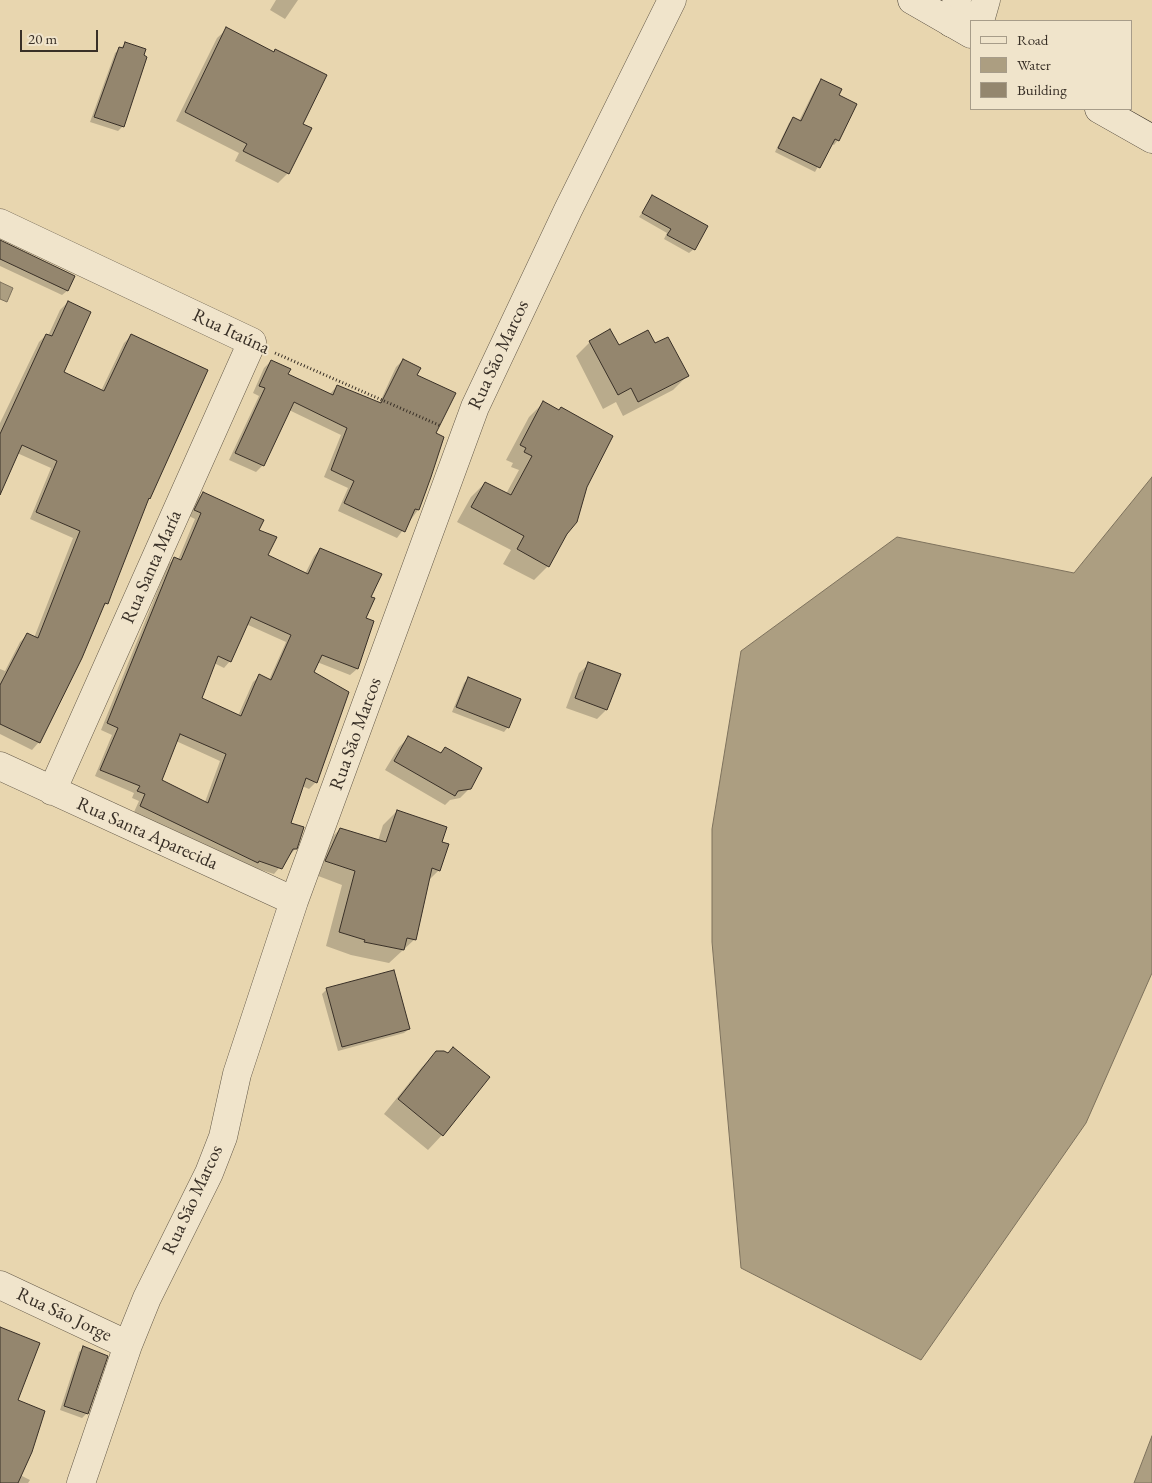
<!DOCTYPE html>
<meta charset="utf-8">
<style>
body{margin:0}
#map{position:relative;width:1152px;height:1483px;overflow:hidden;background:#e8d6af;font-family:"EB Garamond",serif}
canvas{display:block}
.legend{position:absolute;left:970px;top:20px;width:162px;height:90px;box-sizing:border-box;background:#f0e4cb;border:1px solid #a79c89;margin:0;padding:6px 9px;list-style:none;font-size:15px;color:#393027}
.legend li{display:flex;align-items:center;gap:10px;height:25px}
.legend b{width:25px;border:1px solid #a79c89}
.scale{position:absolute;left:20px;top:30px;width:78px;height:22px;box-sizing:border-box;border:2px solid #393027;border-top:0;padding-left:6px;font-size:15px;line-height:18px;white-space:nowrap;color:#393027;-webkit-text-stroke:4px #f0e4cb;paint-order:stroke}
</style>
<div id="map">
<canvas width="1152" height="1483"></canvas>
<ul class="legend">
<li><b style="height:6px;background:#f0e4cb"></b>Road</li>
<li><b style="height:14px;background:#ac9e81"></b>Water</li>
<li><b style="height:14px;background:#94866e"></b>Building</li>
</ul>
<div class="scale">20 m</div>
</div>
<script>
const ctx = document.querySelector('canvas').getContext('2d');
ctx.lineJoin = 'round';
function fill(path, color) {
  ctx.fillStyle = color;
  ctx.fill(path, 'evenodd');
}
function toPath(rows) {
  const path = new Path2D();
  for (const r of rows) {
    path.moveTo(r[0], r[1]);
    for (let i = 2; i < r.length; i += 2) path.lineTo(r[i], r[i + 1]);
  }
  return path;
}
function trace(path, color, width, dash) {
  ctx.strokeStyle = color;
  ctx.lineWidth = width;
  ctx.lineCap = dash ? 'butt' : 'round';
  ctx.setLineDash(dash || []);
  ctx.stroke(path);
}
function write(font, color, halo, rows, align = 'center') {
  ctx.font = font + ' "EB Garamond",serif';
  ctx.lineWidth = 4;
  ctx.setLineDash([]);
  ctx.textBaseline = 'middle';
  ctx.strokeStyle = halo;
  ctx.fillStyle = color;
  for (const [text, x, y, turn = 0] of rows) {
    ctx.save();
    ctx.translate(x, y);
    ctx.rotate((+turn || 0) * Math.PI / 180);
    ctx.textAlign = isNaN(turn) ? turn : align;
    if (halo) ctx.strokeText(text, 0, 0);
    ctx.fillText(text, 0, 0);
    ctx.restore();
  }
}
const water = toPath([
 [0,282,13,288,7,302,0,299,0,282],
 [1152,477,1152,973,1086,1123,921,1360,741,1268,712,942,712,829,741,651,897,537,1074,573,1152,477],
 [1152,1436,1152,1483,1134,1483,1152,1436]
]);
fill(water, '#ac9e81');
trace(water, '#7e725d', 1);
fill(toPath([
 [276,0,298,0,285,19,270,10],
 [227,29,273,53,301,124,288,173,278,183,235,161,239,153,176,121,217,38],
 [125,44,123,126,118,131,90,122,115,53],
 [821,81,837,96,838,140,834,145,831,143,815,172,775,152,789,123,793,119,799,121,817,85],
 [653,197,694,249,689,253,664,239,667,233,639,217],
 [0,242,74,276,67,291,62,295,0,266],
 [68,302,62,372,101,391,124,343,131,336,149,498,146,501,107,603,102,608,39,742,32,750,0,734,0,669,5,671,20,642,28,634,34,638,73,538,30,519,51,468,17,453,0,492,0,423,39,342,46,335,48,336,60,310],
 [590,342,618,347,687,376,673,390,623,416,616,402,603,409,576,356],
 [403,360,416,375,435,434,418,510,397,538,338,511,348,488,324,477,341,435,289,410,263,465,256,472,229,460,259,396,253,393,264,368,271,361,287,375,329,395,337,386,379,404,396,367],
 [543,403,585,487,566,533,548,566,534,580,503,564,511,550,457,522,471,497,485,483,506,494,519,470,511,467,513,463,506,460,529,417],
 [203,493,258,530,267,556,305,574,314,556,320,549,370,598,365,618,373,622,357,669,350,675,317,662,312,672,316,782,309,789,302,786,290,823,296,848,274,874,252,867,250,869,134,812,139,801,132,798,134,793,95,776,112,735,101,730,168,565,174,558,178,560,195,519,189,516,196,500],
 [246,624,286,642,269,680,260,676,253,682,238,716,200,699,214,663,224,668,230,661],
 [176,741,220,761,205,802,160,781],
 [589,664,606,710,597,719,566,708,579,673],
 [468,679,508,727,504,732,452,712,464,683],
 [409,737,439,754,445,748,470,788,460,798,450,800,445,805,385,770,399,747],
 [397,811,441,843,439,870,427,882,415,939,389,963,351,955,326,946,342,885,313,874,326,843,340,829,378,841,383,825],
 [327,989,409,1029,404,1033,338,1051,322,994],
 [437,1052,488,1077,442,1135,428,1150,384,1114,422,1067],
 [84,1348,87,1413,82,1418,60,1410,79,1352],
 [0,1443,20,1475,30,1480,28,1483,0,1483]
]), '#0003');
const building = toPath([
 [226,27,274,52,275,49,327,75,303,124,312,128,289,174,243,151,247,144,185,112,226,27],
 [125,42,146,49,144,55,147,57,124,127,94,117,119,47,123,48,125,42],
 [821,79,842,89,839,95,857,104,839,141,835,139,820,168,778,148,793,117,801,121,821,79],
 [652,195,708,226,695,250,667,235,671,229,642,213,652,195],
 [0,240,75,276,68,291,0,259,0,240],
 [68,301,91,312,64,372,104,391,131,334,208,370,150,499,149,498,112,593,108,604,105,603,82,658,40,743,0,724,0,685,27,633,38,638,80,531,36,512,57,461,22,445,0,495,0,434,46,334,52,336,68,301],
 [610,329,619,345,648,330,655,343,668,337,689,376,638,402,631,388,618,395,589,341,610,329],
 [403,359,421,368,417,375,456,393,436,433,444,437,431,477,419,510,415,509,405,532,344,503,354,481,331,470,347,428,294,402,264,466,235,453,265,388,259,386,271,360,291,369,288,374,333,395,337,385,381,403,403,359],
 [543,401,559,410,561,407,613,436,587,487,577,522,567,534,549,567,517,549,524,536,471,507,485,482,511,495,532,456,524,452,526,448,520,445,543,401],
 [203,492,264,520,259,530,277,537,268,555,308,574,320,548,382,574,371,597,375,598,366,618,374,621,358,669,322,655,314,672,349,692,317,783,306,778,291,823,304,827,297,849,293,849,282,869,259,861,258,863,140,806,145,794,137,791,140,786,100,770,118,728,107,723,174,557,181,560,201,513,194,510,203,492],
 [251,617,291,635,271,680,259,674,241,716,202,698,218,656,231,662,251,617],
 [180,734,226,754,208,803,162,780,180,734],
 [588,662,621,674,607,710,575,698,588,662],
 [468,677,521,699,509,728,456,707,468,677],
 [408,736,441,753,445,747,482,768,471,789,458,791,455,796,394,761,408,736],
 [397,810,447,827,442,842,449,844,440,871,432,868,416,940,407,938,404,950,364,942,365,940,339,932,355,871,325,861,340,828,386,842,397,810],
 [394,970,410,1029,342,1047,326,988,394,970],
 [453,1047,490,1077,443,1136,398,1099,436,1051,444,1051,448,1053,453,1047],
 [0,1327,40,1343,18,1400,45,1411,32,1452,18,1483,0,1483,0,1327],
 [83,1346,108,1356,88,1414,64,1406,83,1346]
]);
fill(building, '#94866e');
trace(building, '#393027', 1);
const street = toPath([
 [980,21,986,0],
 [951,23,957,0],
 [0,223,252,342,52,791],
 [0,766,294,901],
 [0,1285,128,1345],
 [81,1483,128,1345,147,1298,209,1173,223,1137,237,1074,294,901,475,407,568,210,672,0]
]);
const secondary = toPath([
 [912,0,971,34],
 [1099,109,1152,139]
]);
trace(street, '#655a49', 29);
trace(secondary, '#393027', 29);
trace(toPath([
 [275,353,441,426]
]), '#393027', 3, [1, 2.5]);
trace(street, '#f0e4cb', 28);
trace(secondary, '#f0e4cb', 28);
write('19px', '#393027', '#f0e4cb', [
 ["Rua Itaúna",231,332,25],
 ["Rua São Marcos",499,355,-65],
 ["Rua Santa María",152,567,-66],
 ["Rua São Marcos",356,734,-70],
 ["Rua Santa Aparecida",147,834,24],
 ["Rua São Marcos",193,1200,-65],
 ["Rua São Jorge",64,1315,25]
]);
</script>
